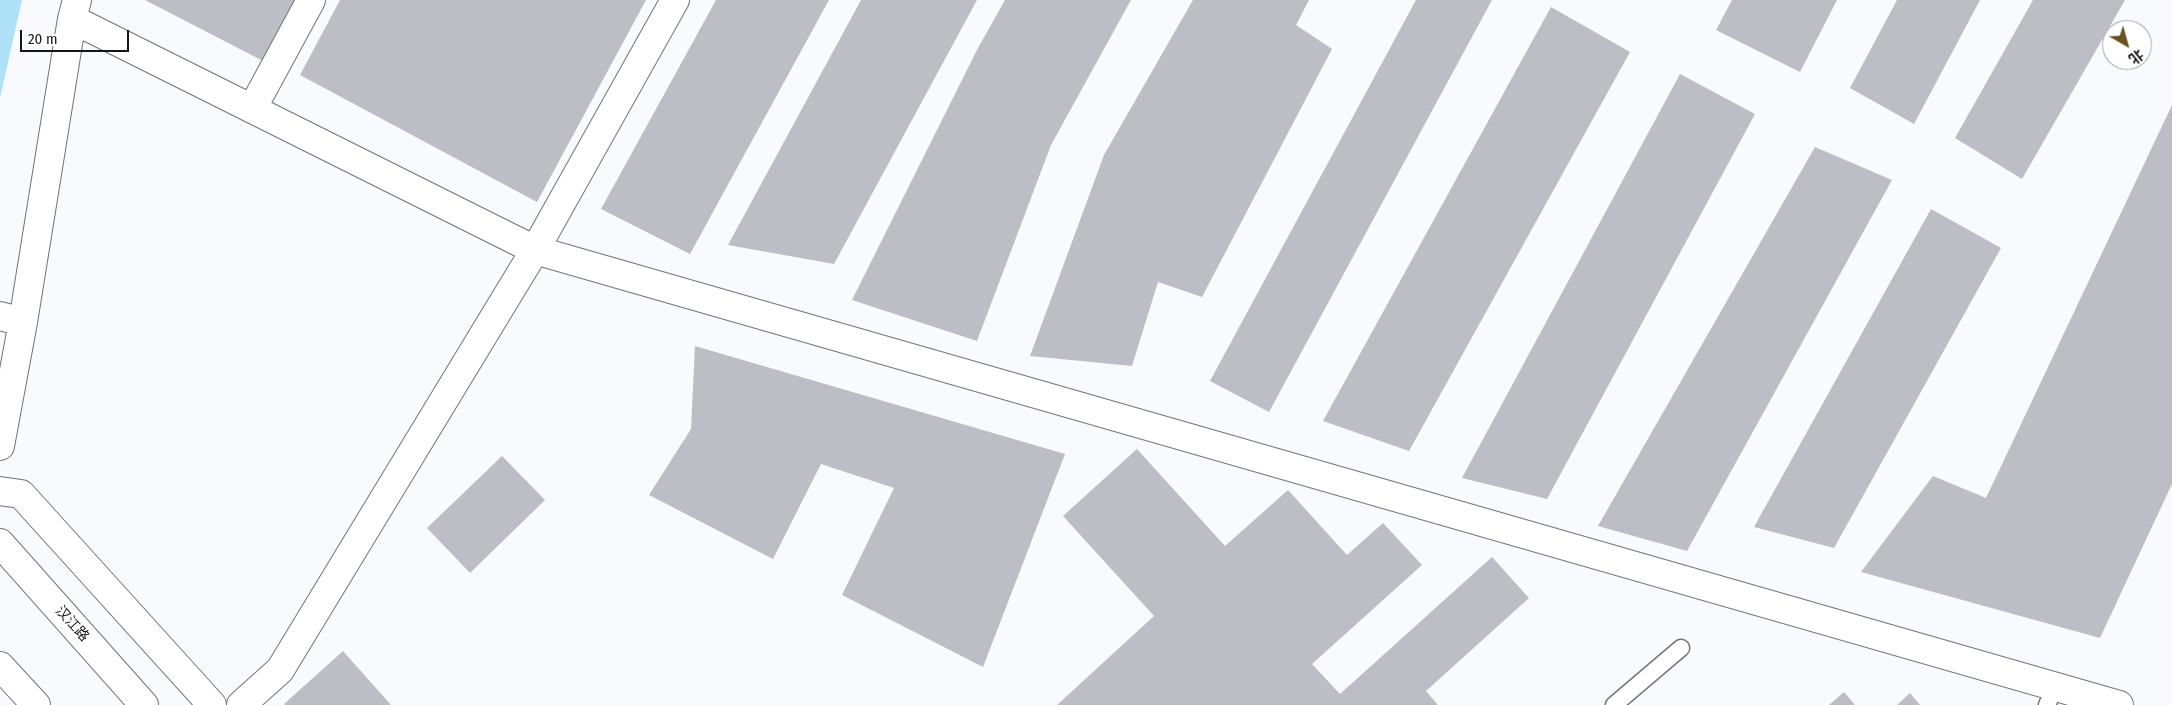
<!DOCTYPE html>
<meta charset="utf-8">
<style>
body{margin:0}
#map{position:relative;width:2172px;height:705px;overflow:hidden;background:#f9fafe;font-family:"Fira Sans Condensed","Noto Sans SC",sans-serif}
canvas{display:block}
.north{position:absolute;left:2102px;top:20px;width:50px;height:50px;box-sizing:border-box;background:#fff;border:1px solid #a1a1a3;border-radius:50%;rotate:142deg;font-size:14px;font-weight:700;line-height:20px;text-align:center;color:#151518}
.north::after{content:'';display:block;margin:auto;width:18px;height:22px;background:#665321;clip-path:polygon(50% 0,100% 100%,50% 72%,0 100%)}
.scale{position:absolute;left:20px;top:30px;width:109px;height:22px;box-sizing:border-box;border:2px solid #151518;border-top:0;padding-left:6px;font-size:15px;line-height:18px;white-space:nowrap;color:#151518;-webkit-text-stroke:4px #fff;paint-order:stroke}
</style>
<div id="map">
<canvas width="2172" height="705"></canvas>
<div class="north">北</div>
<div class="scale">20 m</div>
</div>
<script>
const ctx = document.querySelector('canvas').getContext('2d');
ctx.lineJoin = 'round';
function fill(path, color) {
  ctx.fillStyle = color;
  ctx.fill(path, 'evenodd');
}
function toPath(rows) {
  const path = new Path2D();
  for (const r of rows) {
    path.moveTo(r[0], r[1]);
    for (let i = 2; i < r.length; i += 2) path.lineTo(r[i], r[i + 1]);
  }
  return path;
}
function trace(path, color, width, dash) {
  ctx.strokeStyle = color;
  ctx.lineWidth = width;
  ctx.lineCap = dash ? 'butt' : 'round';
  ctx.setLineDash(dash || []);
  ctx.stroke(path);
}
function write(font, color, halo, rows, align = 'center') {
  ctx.font = font + ' "Fira Sans Condensed","Noto Sans SC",sans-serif';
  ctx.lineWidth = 4.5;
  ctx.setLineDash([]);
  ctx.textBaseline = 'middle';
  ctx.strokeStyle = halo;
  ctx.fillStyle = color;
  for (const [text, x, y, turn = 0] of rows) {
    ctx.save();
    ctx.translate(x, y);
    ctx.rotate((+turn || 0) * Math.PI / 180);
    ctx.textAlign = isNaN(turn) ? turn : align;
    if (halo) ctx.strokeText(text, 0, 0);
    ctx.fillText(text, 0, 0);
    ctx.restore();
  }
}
fill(toPath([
 [0,0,22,0,0,98]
]), '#afe1f9');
fill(toPath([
 [145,0,297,0,265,62],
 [340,0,646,0,537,202,300,75],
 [716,0,829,0,690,254,601,209],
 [861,0,977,0,834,264,728,245],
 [1005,0,1131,0,1051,145,977,341,852,300,978,48],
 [1193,0,1309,0,1296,25,1332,49,1202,297,1158,282,1132,366,1030,356,1104,155],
 [1416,0,1492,0,1269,412,1210,381],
 [1732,0,1837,0,1800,72,1716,30],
 [1897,0,1980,0,1914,124,1850,88],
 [2033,0,2125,0,2022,179,1955,138],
 [1551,7,1630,52,1409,451,1323,421],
 [1680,74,1755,114,1547,499,1462,478],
 [2172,105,2172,484,2100,638,1861,572,1933,476,1986,498],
 [1815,147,1892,180,1687,551,1598,526],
 [1931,209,2001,248,1834,548,1754,527],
 [695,346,1065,454,983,667,842,595,894,488,821,464,773,559,649,495,691,429],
 [1137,449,1225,546,1288,490,1347,555,1383,523,1422,565,1312,664,1340,694,1492,557,1529,598,1426,691,1438,705,1057,705,1154,616,1063,516],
 [502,456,545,500,470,573,427,528],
 [343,651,391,705,285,705,284,704],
 [1844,692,1855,705,1829,705],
 [1910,693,1920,705,1897,705]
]), '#bdbdc5');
const service = toPath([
 [1614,705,1681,648],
 [2047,705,2055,687]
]);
const minor = toPath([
 [72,19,535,250,2119,705],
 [252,109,311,0],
 [0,316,23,322,72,19,77,0],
 [0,446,23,322],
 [241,705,280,670,535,250,675,0]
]);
const tertiary = toPath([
 [0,491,21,494,212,705]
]);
const secondary = toPath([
 [0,543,144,705],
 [0,666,36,705]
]);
trace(service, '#73737a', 19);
trace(minor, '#73737a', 30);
trace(tertiary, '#73737a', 30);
trace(secondary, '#73737a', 30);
trace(service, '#fff', 16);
trace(minor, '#fff', 28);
trace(tertiary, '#fff', 28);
trace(secondary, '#fff', 28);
write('14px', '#151518', '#fff', [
 ["汉江路",72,624,48]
]);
</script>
